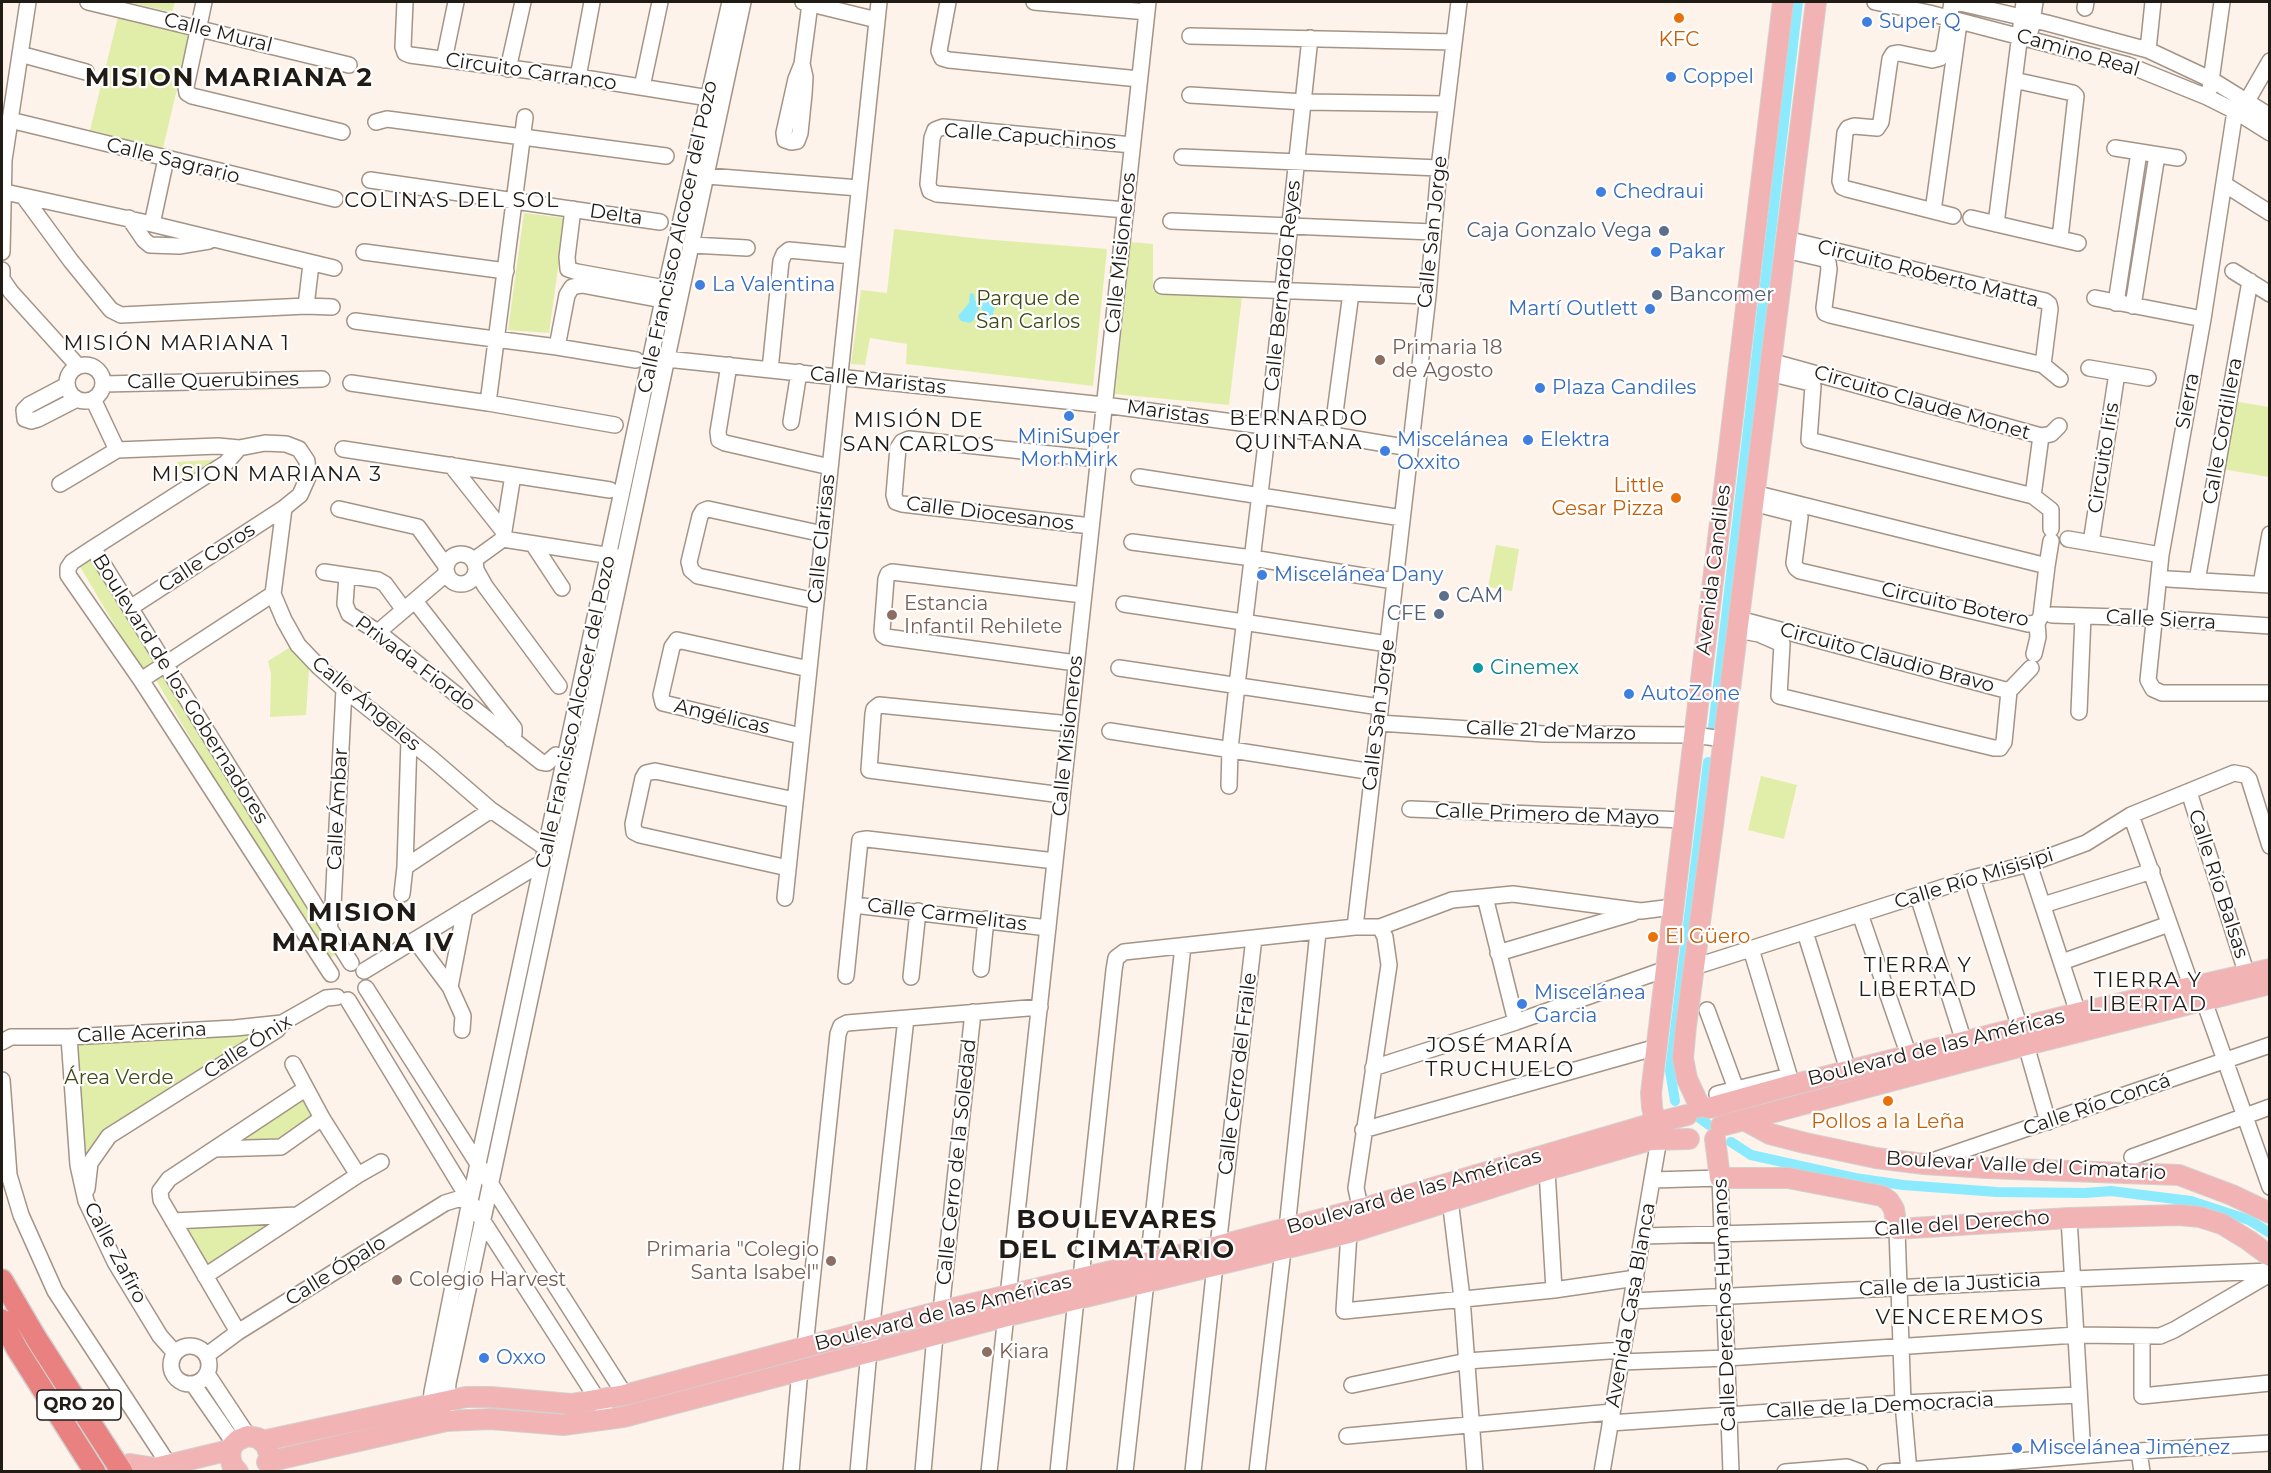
<!DOCTYPE html>
<meta charset="utf-8">
<style>
body{margin:0}
#map{position:relative;width:2271px;height:1473px;overflow:hidden;background:#fdf3ea;font-family:Montserrat,sans-serif}
canvas{display:block}
.frame{position:absolute;inset:0;border:3px solid #211b16;pointer-events:none}
</style>
<div id="map">
<canvas width="2271" height="1473"></canvas>
<div class="frame"></div>
</div>
<script>
const ctx = document.querySelector('canvas').getContext('2d');
ctx.lineJoin = 'round';
function fill(path, color) {
  ctx.fillStyle = color;
  ctx.fill(path, 'evenodd');
}
function toPath(rows) {
  const path = new Path2D();
  for (const r of rows) {
    if (r.length === 3) {
      path.moveTo(r[0] + r[2], r[1]);
      path.arc(r[0], r[1], r[2], 0, 2 * Math.PI);
      continue;
    }
    path.moveTo(r[0], r[1]);
    for (let i = 2; i < r.length; i += 2) path.lineTo(r[i], r[i + 1]);
  }
  return path;
}
function trace(path, color, width, dash) {
  ctx.strokeStyle = color;
  ctx.lineWidth = width;
  ctx.lineCap = dash ? 'butt' : 'round';
  ctx.setLineDash(dash || []);
  ctx.stroke(path);
}
function write(font, color, halo, rows, align = 'center') {
  ctx.font = font + ' Montserrat,sans-serif';
  ctx.lineWidth = 4.5;
  ctx.setLineDash([]);
  ctx.textBaseline = 'middle';
  ctx.strokeStyle = halo;
  ctx.fillStyle = color;
  for (const [text, x, y, turn = 0] of rows) {
    ctx.save();
    ctx.translate(x, y);
    ctx.rotate((+turn || 0) * Math.PI / 180);
    ctx.textAlign = isNaN(turn) ? turn : align;
    if (halo) ctx.strokeText(text, 0, 0);
    ctx.fillText(text, 0, 0);
    ctx.restore();
  }
}
fill(toPath([
 [127,2,175,2,172,12],
 [118,17,190,35,163,148,90,130],
 [524,213,565,218,549,333,508,330],
 [894,229,982,239,1107,249,1093,386,906,364,907,344,870,338,865,365,851,364,861,290,887,293],
 [1131,242,1153,244,1153,291,1242,297,1229,405,1115,394],
 [2233,401,2269,407,2269,477,2222,469],
 [223,459,187,482,177,462],
 [1496,545,1519,549,1512,591,1488,587],
 [87,551,156,667,144,675,75,558],
 [292,646,309,669,306,715,270,717,271,674,268,661],
 [165,665,337,954,322,962,152,673],
 [1761,776,1797,785,1784,839,1748,830],
 [252,1031,254,1038,119,1128,84,1176,71,1038],
 [306,1097,316,1115,282,1138,236,1140],
 [284,1220,207,1267,185,1226]
]), '#e1eea9');
fill(toPath([
 [970,293,974,294,975,301,985,301,989,298,997,303,993,312,994,321,991,328,985,328,981,304,973,321,969,323,961,321,958,316,969,303]
]), '#8beafd');
trace(toPath([
 [1713,728,1798,2],
 [1675,1101,1670,1071,1708,762],
 [1698,1117,1709,1125],
 [1731,1142,1751,1155,1855,1178,1903,1185,1997,1192,2085,1193,2111,1191,2191,1201,2249,1220,2270,1233]
]), '#8beafd', 10);
const minor = toPath([
 [88,2,349,65],
 [204,2,186,87,187,93,192,96,342,132],
 [405,2,403,47,405,53,410,55,578,77,709,98],
 [803,2,877,20],
 [948,2,939,51,942,58,949,60,1139,79],
 [1034,2,1147,12],
 [1875,2,1929,13,2128,65,2207,97,2235,111,2270,133],
 [1952,2,1944,52,1940,58,1932,60,1899,53,1893,54,1890,59,1881,122,1877,128,1854,126,1848,128,1845,133,1840,181,1842,187,1847,189,1953,216],
 [1956,2,2047,23,2148,50,2212,80,2270,116],
 [2085,8,2086,2],
 [2031,29,2035,2],
 [1190,36,1453,42],
 [2148,50,2153,2],
 [20,54,86,72],
 [444,60,456,2],
 [802,64,805,77,804,94,800,133,797,141,791,142,785,140,784,133,796,79,802,64,810,4],
 [508,69,523,2],
 [578,77,592,2],
 [2014,80,2073,93,2076,96,2060,238],
 [642,87,660,2],
 [2210,88,2222,2],
 [1190,95,1304,102,1446,104],
 [2247,101,2270,61],
 [2235,111,2203,319,2161,555,2148,680,2153,689,2162,693,2270,693],
 [10,120,335,199],
 [376,122,387,119,666,156],
 [2115,148,2178,158],
 [1182,157,1439,168],
 [707,176,859,188],
 [370,180,660,222],
 [2224,184,2270,213],
 [5,192,152,224,334,268],
 [24,197,71,261,111,310,121,315,306,306,332,307],
 [573,209,567,257,568,269,577,272,676,290],
 [1126,210,937,194,930,191,928,184,932,138,935,130,943,127,1132,145],
 [1933,211,1959,23],
 [129,218,144,240,150,245,179,246,209,241],
 [1971,218,2078,243],
 [1171,221,1433,232],
 [152,224,166,159],
 [1996,224,2024,2],
 [1786,239,2045,301,2049,304,2050,309,2043,365],
 [692,245,747,248],
 [1785,250,1824,259,1828,262,1829,269,1824,308,1825,313,1830,315,2043,365,2060,379],
 [2,252,4,160,28,2],
 [364,252,506,271],
 [2,270,2,279,11,292,78,366],
 [2233,271,2270,294],
 [1162,286,1428,296],
 [2095,298,2203,319],
 [2116,303,2139,152],
 [306,306,311,264],
 [2133,306,2157,155],
 [355,321,557,347,636,360],
 [557,347,567,295,572,287,582,285,673,302],
 [657,358,1104,405,1332,435,1410,448],
 [729,365,718,432,719,440,725,443,830,467],
 [85,383,18],
 [2089,368,2148,378],
 [770,370,781,261,784,254,789,250,852,256],
 [1769,373,1810,383,1813,386,1809,440,2033,496,2041,436,1770,361],
 [351,383,488,403,615,425],
 [103,384,322,379],
 [67,385,29,405,24,410,25,419,31,421,38,419,77,399],
 [93,399,117,450],
 [488,403,525,117],
 [791,422,799,372],
 [1332,435,1351,293],
 [2041,436,2051,434,2059,426],
 [343,449,610,490],
 [451,465,504,532],
 [1139,477,1402,518],
 [60,484,117,450,218,446,239,448,265,443,286,444,299,449,307,461,308,477,300,495,284,508,273,594,284,620,298,645,319,667,344,689,431,758,491,810,546,848],
 [2033,496,2051,510,2051,529],
 [1753,503,1796,514,1800,517,1794,563,1796,568,1800,571,2028,624,2037,623,2041,616,2047,566,1754,493],
 [339,509,418,527,446,566],
 [1091,526,902,504,896,502,894,495,898,448,902,442,909,439,1098,459],
 [503,537,513,475],
 [2068,539,2161,555],
 [1132,542,1252,558,1394,581],
 [2091,543,2117,373],
 [533,544,562,588],
 [93,548,226,463,239,448],
 [461,569,15],
 [474,560,503,539,618,557],
 [2047,566,2051,541],
 [476,570,485,586,559,686],
 [324,572,378,580,385,584,404,610],
 [347,576,345,604,349,614,378,632,541,762,547,763,556,755],
 [2168,579,2270,585],
 [2197,581,2250,281],
 [2261,584,2270,534],
 [415,601,514,728,514,734,511,739],
 [816,601,698,576,691,570,689,562,700,516,703,511,708,509,823,534],
 [1124,604,1388,644],
 [130,608,284,508],
 [2052,615,2153,618,2270,626],
 [1737,630,1759,634,1782,644,1779,696,1994,748,2000,748,2004,742,2009,691,1739,619],
 [378,632,447,573],
 [2034,654,2038,637,2037,623],
 [1076,663,886,637,883,635,882,631,886,579,888,574,892,572,1083,595],
 [1119,668,1380,707],
 [141,680,273,594],
 [2009,691,2031,668],
 [2079,712,2083,616],
 [1379,723,1544,734,1693,735,1724,739],
 [1110,731,1373,772],
 [801,736,663,703,661,695,672,647,677,640,809,669],
 [1229,786,1230,749,1237,685,1268,427,1310,38],
 [2189,792,2247,975],
 [1062,795,869,770,873,714,874,709,879,705,1070,724],
 [1410,809,1683,820],
 [2131,815,2192,988],
 [2029,864,2078,1013],
 [405,867,491,810],
 [788,868,640,835,634,832,633,824,643,778,646,773,655,771,795,800],
 [1972,878,2020,1028],
 [402,894,405,867,409,740],
 [1918,896,1964,1042],
 [1485,897,1516,1022],
 [785,898,879,2],
 [854,905,1048,928],
 [2043,905,2152,871],
 [1860,914,1909,1056],
 [1355,927,1428,296,1439,168,1459,2],
 [329,928,333,906,344,689],
 [1805,932,1848,1070],
 [415,940,450,987,463,1016,462,1030],
 [1751,949,1792,1085],
 [1498,953,1633,913],
 [2062,962,2169,924],
 [1694,967,1972,878,2029,864,2086,843,2131,815,2234,773,2245,775,2249,779,2270,846],
 [981,969,986,919],
 [364,971,543,862],
 [331,974,141,680,68,575,68,568,72,562,93,548,351,963],
 [846,976,860,840,867,839,1055,861],
 [911,977,918,911],
 [450,987,465,909],
 [366,988,625,1395],
 [348,1000,470,1201,610,1419],
 [2204,1001,2270,1187],
 [1707,1010,1736,1089],
 [69,1037,78,1165,86,1201,115,1262,160,1336,175,1353],
 [2,1042,11,1037,69,1037,235,1028,282,1023],
 [2026,1045,2048,1122],
 [293,1064,322,1118,358,1175],
 [1373,1068,1516,1022,1666,969],
 [2,1080,9,1175,21,1215,55,1291,169,1465],
 [1717,1094,1789,1076],
 [1363,1130,1657,1047],
 [215,1149,281,1147,322,1118],
 [2132,1157,2270,1107],
 [1929,1162,2270,1045],
 [1547,1170,1554,1290],
 [1653,1180,1720,1178,1731,1472],
 [87,1189,90,1163,109,1136,277,1030,282,1023,326,998,337,997],
 [1449,1191,1462,1298,1475,1472],
 [1364,1208,1359,1202,1356,1188,1389,965,1385,937,1380,927],
 [2069,1218,2083,1455],
 [173,1221,297,1215],
 [1287,1228,1318,932],
 [1349,1233,1344,1311,1554,1290,1636,1278],
 [1643,1236,1897,1229,1903,1403,1909,1472],
 [1218,1246,1254,938],
 [205,1276,358,1175,381,1162],
 [1081,1278,1114,970,1116,958,1124,952,1355,927,1380,927,1452,900,1513,894,1641,911,1673,907],
 [1632,1301,2073,1279,2270,1271],
 [941,1311,973,1012],
 [238,1332,161,1200,160,1191,169,1179,305,1089],
 [2142,1337,2142,1396,2270,1383],
 [190,1365,19],
 [805,1347,838,1034,841,1026,847,1023,1040,1007],
 [207,1355,238,1332,445,1203,458,1199,470,1201],
 [1621,1362,1727,1358,2076,1335,2160,1336,2174,1330,2270,1274],
 [207,1374,248,1436],
 [193,1384,234,1443],
 [1352,1385,1467,1361,1623,1350],
 [446,1412,448,1383,743,2],
 [430,1413,432,1392,470,1201,663,300,730,2],
 [1610,1423,1903,1403,2079,1395],
 [1347,1436,1612,1412],
 [2139,1451,2142,1472],
 [791,1472,800,1369],
 [858,1472,869,1351,906,1018],
 [923,1472,935,1335],
 [989,1472,1148,2],
 [1058,1472,1076,1299],
 [1125,1472,1183,946],
 [1193,1472,1215,1265],
 [1257,1472,1283,1250],
 [1602,1472,1659,1139],
 [1785,1472,1847,1467,1860,1472],
 [1885,1472,2139,1451,2270,1443]
]);
const major = toPath([
 [1700,1107,1687,1079,1683,1058,1686,1026,1712,833,1816,2],
 [1709,1108,1792,1085,2078,1013,2270,969],
 [1744,1120,1770,1134,1805,1143,1876,1158,1924,1164,1986,1168,2179,1175,2232,1195,2270,1213],
 [1721,1126,2026,1045,2270,984],
 [1657,1133,1652,1107,1651,1093,1783,2],
 [1715,1139,1720,1178,1788,1178,1882,1196,1889,1201,1894,1209,1897,1229,2069,1218,2179,1215,2200,1217,2222,1224,2248,1240,2270,1256],
 [262,1441,466,1397,491,1397,571,1404,625,1395,941,1311,1218,1246,1364,1208,1647,1125,1687,1115],
 [267,1462,446,1421,490,1419,563,1425,623,1417,1007,1316,1349,1233,1547,1170,1651,1140,1689,1139],
 [130,1464,155,1468,230,1450],
 [238,1472,232,1465,230,1455,232,1446,238,1440,248,1436,258,1438,266,1445,268,1451]
]);
const highway = toPath([
 [2,1280,36,1338,122,1472],
 [2,1320,17,1349,95,1472]
]);
trace(minor, '#a49487', 18);
trace(major, '#d3d1d0', 22);
trace(highway, '#d3d1d0', 24);
trace(minor, '#fff', 15);
trace(major, '#f1b3b3', 20);
trace(highway, '#e88180', 21);
for (const [x, y, r, color] of [
 [1679,18,6,"#e8710a"],
 [1867,22,6,"#3f7fe0"],
 [1671,77,6,"#3f7fe0"],
 [1601,192,6,"#3f7fe0"],
 [1664,231,6,"#5c6f8a"],
 [1656,252,6,"#3f7fe0"],
 [700,285,6,"#3f7fe0"],
 [1657,295,6,"#5c6f8a"],
 [1650,309,6,"#3f7fe0"],
 [1380,360,6,"#8d6e63"],
 [1540,388,6,"#3f7fe0"],
 [1069,416,6,"#3f7fe0"],
 [1528,440,6,"#3f7fe0"],
 [1385,451,6,"#3f7fe0"],
 [1676,498,6,"#e8710a"],
 [1262,575,6,"#3f7fe0"],
 [1444,596,6,"#5c6f8a"],
 [1439,614,6,"#5c6f8a"],
 [892,615,6,"#8d6e63"],
 [1478,668,6,"#0f9aa8"],
 [1629,694,6,"#3f7fe0"],
 [1653,937,6,"#e8710a"],
 [1522,1004,6,"#3f7fe0"],
 [1888,1101,6,"#e8710a"],
 [831,1261,6,"#8d6e63"],
 [397,1280,6,"#8d6e63"],
 [987,1352,6,"#8d6e63"],
 [484,1358,6,"#3f7fe0"],
 [2017,1448,6,"#3f7fe0"]
]) {
  const dot = new Path2D();
  dot.arc(x, y, r, 0, 2 * Math.PI);
  ctx.fillStyle = color;
  ctx.fill(dot);
  trace(dot, '#fff', 2);
}
for (const [x, y, w] of [
 [79,1405,84]
]) {
  const box = new Path2D();
  box.roundRect(x - w / 2, y - 15, w, 30, 4.5);
  ctx.fillStyle = '#fff';
  ctx.fill(box);
  trace(box, '#211b16', 1.5);
}
write('bold 18px', '#211b16', null, [
 ["QRO 20",79,1405]
]);
write('20px', '#366cbe', '#fff', [
 ["Super Q",1879,22],
 ["Coppel",1683,77],
 ["Chedraui",1613,192],
 ["Pakar",1668,252],
 ["La Valentina",712,285],
 ["Martí Outlett",1638,309,"right"],
 ["Plaza Candiles",1552,388],
 ["MiniSuper",1069,437,"center"],
 ["MorhMirk",1069,460,"center"],
 ["Miscelánea",1397,440],
 ["Oxxito",1397,463],
 ["Elektra",1540,440],
 ["Miscelánea Dany",1274,575],
 ["AutoZone",1641,694],
 ["Miscelánea",1534,993],
 ["Garcia",1534,1016],
 ["Oxxo",496,1358],
 ["Miscelánea Jiménez",2029,1448]
], 'left');
write('20px', '#211b16', '#fff', [
 ["Calle Mural",218,33,14],
 ["Camino Real",2078,53,16],
 ["Circuito Carranco",531,72,8],
 ["Calle Capuchinos",1030,137,4],
 ["Calle Sagrario",173,161,14],
 ["Delta",616,215,8],
 ["Calle San Jorge",1433,232,-84],
 ["Calle Francisco Alcocer del Pozo",678,237,-78],
 ["Calle Misioneros",1121,253,-84],
 ["Circuito Roberto Matta",1928,274,14],
 ["Calle Bernardo Reyes",1283,286,-84],
 ["Calle Querubines",213,381,-1],
 ["Calle Maristas",878,381,6],
 ["Sierra",2188,401,-80],
 ["Circuito Claude Monet",1922,403,16],
 ["Maristas",1168,413,8],
 ["Calle Cordillera",2223,431,-80],
 ["Circuito Iris",2104,458,-81],
 ["Calle Diocesanos",990,514,7],
 ["Calle Clarisas",822,539,-84],
 ["Calle Coros",207,558,-33],
 ["Avenida Candiles",1714,570,-83],
 ["Circuito Botero",1955,605,12],
 ["Calle Sierra",2161,620,3],
 ["Circuito Claudio Bravo",1887,658,15],
 ["Privada Fiordo",415,664,37],
 ["Boulevard de los Gobernadores",180,689,58],
 ["Calle Ángeles",366,704,40],
 ["Calle Francisco Alcocer del Pozo",576,712,-78],
 ["Calle San Jorge",1379,715,-83],
 ["Angélicas",722,717,13],
 ["Calle 21 de Marzo",1551,731,2],
 ["Calle Misioneros",1068,736,-84],
 ["Calle Ámbar",338,809,-87],
 ["Calle Primero de Mayo",1547,815,2],
 ["Calle Río Misisipi",1974,879,-17],
 ["Calle Río Balsas",2218,884,72],
 ["Calle Carmelitas",947,915,7],
 ["Calle Acerina",142,1033,-3],
 ["Calle Ónix",248,1047,-33],
 ["Boulevard de las Américas",1936,1048,-14],
 ["Calle Cerro del Fraile",1238,1074,-83],
 ["Calle Río Concá",2097,1105,-19],
 ["Calle Cerro de la Soledad",957,1162,-84],
 ["Boulevar Valle del Cimatario",2026,1166,3],
 ["Boulevard de las Américas",1414,1192,-16],
 ["Calle del Derecho",1962,1224,-4],
 ["Calle Zafiro",115,1253,62],
 ["Calle Ópalo",336,1271,-32],
 ["Calle de la Justicia",1950,1285,-3],
 ["Avenida Casa Blanca",1631,1305,-80],
 ["Calle Derechos Humanos",1725,1305,-92],
 ["Boulevard de las Américas",943,1313,-14],
 ["Calle de la Democracia",1880,1406,-3]
]);
write('20px', '#c56008', '#fff', [
 ["KFC",1679,40],
 ["Little",1664,486,"right"],
 ["Cesar Pizza",1664,509,"right"],
 ["El Güero",1665,937,"left"],
 ["Pollos a la Leña",1888,1122]
]);
write('20px', '#4e5e75', '#fff', [
 ["Caja Gonzalo Vega",1652,231],
 ["Bancomer",1669,295,"left"],
 ["CAM",1456,596,"left"],
 ["CFE",1427,614]
], 'right');
write('20px', '#414914', '#fff', [
 ["Parque de",1028,299],
 ["San Carlos",1028,322],
 ["Área Verde",119,1078]
]);
write('20px', '#785e54', '#fff', [
 ["Primaria 18",1392,348],
 ["de Agosto",1392,371],
 ["Estancia",904,604],
 ["Infantil Rehilete",904,627],
 ["Primaria \"Colegio",819,1250,"right"],
 ["Santa Isabel\"",819,1273,"right"],
 ["Colegio Harvest",409,1280],
 ["Kiara",999,1352]
], 'left');
write('20px', '#0d838f', '#fff', [
 ["Cinemex",1490,668]
], 'left');
ctx.letterSpacing = '1.5px';
write('21px', '#211b16', '#fff', [
 ["COLINAS DEL SOL",452,201],
 ["MISIÓN MARIANA 1",177,344],
 ["BERNARDO",1299,419],
 ["QUINTANA",1299,443],
 ["MISIÓN DE",919,421],
 ["SAN CARLOS",919,445],
 ["MISION MARIANA 3",267,475],
 ["TIERRA Y",1918,966],
 ["LIBERTAD",1918,990],
 ["TIERRA Y",2148,981],
 ["LIBERTAD",2148,1005],
 ["JOSÉ MARÍA",1500,1046],
 ["TRUCHUELO",1500,1070],
 ["VENCEREMOS",1960,1318]
]);
ctx.letterSpacing = '0px';
ctx.letterSpacing = '1.5px';
write('bold 26px', '#211b16', '#fff', [
 ["MISION MARIANA 2",229,78],
 ["MISION",363,913],
 ["MARIANA IV",363,943],
 ["BOULEVARES",1117,1220],
 ["DEL CIMATARIO",1117,1250]
]);
ctx.letterSpacing = '0px';
</script>
